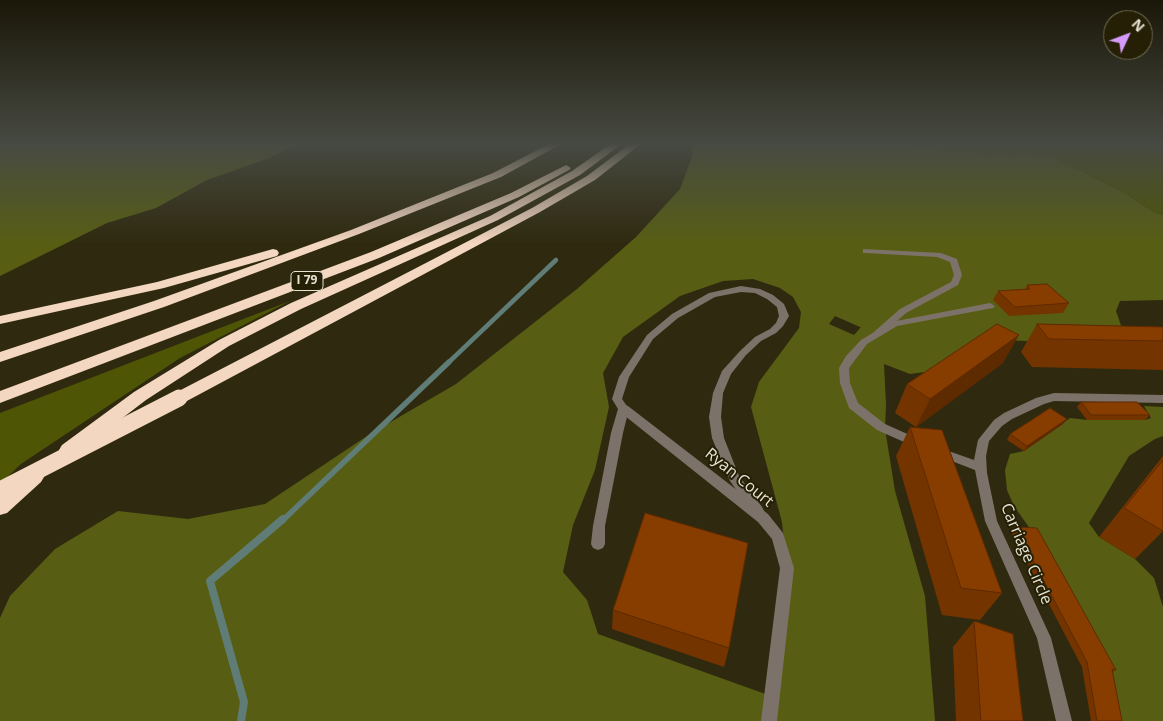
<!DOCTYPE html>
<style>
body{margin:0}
#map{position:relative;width:1163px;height:721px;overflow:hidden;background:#2f2a0f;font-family:"Open Sans",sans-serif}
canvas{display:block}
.north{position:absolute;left:1103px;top:10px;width:50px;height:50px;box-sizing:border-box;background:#252005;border:1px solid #726e57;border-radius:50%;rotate:47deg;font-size:14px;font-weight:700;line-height:20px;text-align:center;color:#e6e3d3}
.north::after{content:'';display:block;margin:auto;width:18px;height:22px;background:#d59bfa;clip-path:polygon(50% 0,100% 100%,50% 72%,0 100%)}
</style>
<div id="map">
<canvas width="1163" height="721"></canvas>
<div class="north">N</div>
</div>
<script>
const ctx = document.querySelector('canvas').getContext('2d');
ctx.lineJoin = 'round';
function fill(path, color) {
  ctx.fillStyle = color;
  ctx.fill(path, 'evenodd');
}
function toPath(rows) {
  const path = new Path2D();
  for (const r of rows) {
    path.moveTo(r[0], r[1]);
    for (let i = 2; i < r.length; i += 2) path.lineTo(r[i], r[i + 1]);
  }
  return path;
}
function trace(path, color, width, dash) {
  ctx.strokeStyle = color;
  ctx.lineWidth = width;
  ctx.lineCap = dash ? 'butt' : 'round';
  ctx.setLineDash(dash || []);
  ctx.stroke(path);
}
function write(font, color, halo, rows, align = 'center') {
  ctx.font = font + ' "Open Sans",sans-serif';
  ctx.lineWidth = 4;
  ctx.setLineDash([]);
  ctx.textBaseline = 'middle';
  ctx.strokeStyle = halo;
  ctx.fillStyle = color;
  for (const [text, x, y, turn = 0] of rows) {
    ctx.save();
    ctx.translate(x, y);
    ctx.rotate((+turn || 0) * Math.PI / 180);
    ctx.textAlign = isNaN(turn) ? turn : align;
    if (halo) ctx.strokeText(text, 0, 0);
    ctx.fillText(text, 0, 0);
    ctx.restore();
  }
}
fill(toPath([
 [906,143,1163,143,1163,215,1154,212,1123,192,1074,167,1022,152,1001,153,951,151],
 [290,301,180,358,21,464,0,484,0,413]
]), '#4e5504');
fill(toPath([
 [0,143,299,143,267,159,207,180,156,208,107,223,0,276],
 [691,143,906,143,951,151,1001,153,1022,152,1044,155,1074,167,1123,192,1154,212,1163,215,1163,300,1120,301,1116,311,1125,337,1121,345,978,339,925,372,910,374,884,364,886,405,885,429,895,491,925,596,935,721,0,721,0,618,10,596,55,549,118,511,188,519,265,504,370,434,456,384,577,289,636,237,680,189,693,154],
 [753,279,780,288,793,297,801,312,799,328,759,382,751,407,782,522,787,568,771,696,598,634,587,600,563,572,573,525,595,470,609,407,603,373,623,337,680,296,723,281],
 [835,316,860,327,861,327,854,335,829,324],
 [1144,406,1163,407,1163,436,1155,439,1129,456,1089,523,1099,537,1135,559,1154,578,1163,607,1163,721,1115,721,1033,533,1014,506,1007,490,1005,470,1010,454,1024,451,1070,418,1088,420,1145,420,1151,418]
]), '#575e13');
trace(toPath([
 [448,363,556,260]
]), '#5f7c77', 4.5);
trace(toPath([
 [282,521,449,362]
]), '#5f7c77', 5.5);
trace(toPath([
 [241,721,244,702,210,581,283,519]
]), '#5f7c77', 8);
fill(toPath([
 [863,249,941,253,957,259,962,275,958,285,906,313,881,335,875,335,873,333,875,331,900,309,951,282,954,275,950,262,937,257,866,253,863,253,863,249],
 [741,286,760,289,773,295,784,304,789,316,783,326,776,333,761,341,746,355,731,374,723,393,721,417,724,438,739,476,762,507,764,511,762,515,758,516,754,515,730,481,712,438,709,417,713,393,722,371,740,351,755,337,770,329,776,323,779,316,777,307,767,299,755,293,741,292,715,297,678,318,653,339,629,377,622,399,629,409,623,433,605,526,605,544,603,548,598,550,593,548,591,544,593,526,611,433,618,409,612,399,619,377,647,335,672,314,709,293,741,286]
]), '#7d7269');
fill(toPath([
 [990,303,995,306,993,308,897,326,867,344,849,368,850,383,858,403,885,424,921,440,923,443,921,446,917,447,913,446,877,430,849,408,840,383,839,368,846,356,861,340,891,322,990,303],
 [1054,393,1163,395,1163,403,1054,401,1044,404,1012,419,1002,426,989,441,986,456,987,473,997,521,1051,638,1072,721,1056,721,1037,638,985,521,975,470,936,455,934,452,936,449,940,448,974,460,978,440,994,420,1004,413,1036,398,1054,393],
 [624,405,628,406,768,514,783,533,794,568,777,721,761,721,780,568,772,539,758,522,620,412,619,409,620,406,624,405]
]), '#7d7269');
fill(toPath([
 [551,143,563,143,501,177,359,234,164,307,0,362,0,352,154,301,351,230,493,173,551,143],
 [612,143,623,143,580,175,498,220,301,309,229,346,146,400,74,455,68,457,62,455,59,450,62,445,134,392,219,340,291,303,490,216,572,171,612,143],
 [631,143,642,143,595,180,540,212,185,402,179,404,173,402,171,398,173,394,532,208,587,176,631,143],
 [566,165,571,168,569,170,519,197,379,258,0,403,0,391,371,252,511,193,566,165],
 [273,249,277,250,279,253,277,256,164,288,0,324,0,316,157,282,273,249],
 [35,470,41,472,44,477,41,482,7,513,0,515,0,496,29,472,35,470]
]), '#f4d7c1');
trace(toPath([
 [0,490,179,398]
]), '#f4d7c1', 17);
fill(toPath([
 [1027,285,1069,303,1063,313,1009,316,993,300,998,291,1025,289],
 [1037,324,1163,327,1163,370,1032,367,1021,352],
 [1003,363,916,427,895,413,907,384],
 [1081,402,1150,415,1145,420,1087,420,1077,407],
 [1063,424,1024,451,1007,440,1010,434],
 [910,427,1002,593,980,620,942,615,896,456],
 [1163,456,1163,531,1135,559,1099,537],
 [1015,527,1116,670,1112,673,1122,721,1091,721,1082,667,1011,532],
 [613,610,729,648,724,667,612,629],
 [974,621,1023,721,956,721,953,647]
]), '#743400');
fill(toPath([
 [1019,335,1003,363,916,427,930,399],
 [1067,419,1063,424,1024,451,1027,446]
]), '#5e2a00');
const building = toPath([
 [1047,284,1069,303,1015,307,998,291,1030,289,1027,285,1047,284],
 [997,324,1019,335,930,399,907,384,997,324],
 [1037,324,1163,327,1163,341,1049,339,1037,324],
 [1081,402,1137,402,1150,415,1091,415,1081,402],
 [1050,408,1067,419,1027,446,1010,434,1050,408],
 [910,427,942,430,1002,593,961,588,910,427],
 [1163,460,1163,531,1124,508,1163,460],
 [645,513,748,543,729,648,613,610,645,513],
 [1015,527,1037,528,1116,670,1112,669,1122,721,1097,721,1087,662,1015,527],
 [974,621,1013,634,1023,721,981,721,974,621]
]);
fill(building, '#873c00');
trace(building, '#5e2a00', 1);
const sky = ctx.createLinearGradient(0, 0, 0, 244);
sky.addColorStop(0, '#1a1708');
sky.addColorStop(0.59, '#474a42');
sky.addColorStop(1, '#474a4200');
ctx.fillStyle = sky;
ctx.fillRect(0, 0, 1163, 244);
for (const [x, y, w] of [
 [307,281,32]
]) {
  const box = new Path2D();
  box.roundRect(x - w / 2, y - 9.5, w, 19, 4);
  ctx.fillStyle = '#252005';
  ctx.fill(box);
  trace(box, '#e6e3d3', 1);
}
write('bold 12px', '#e6e3d3', null, [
 ["I 79",307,281]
]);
write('16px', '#e6e3d3', '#252005', [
 ["Ryan Court",739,478,39],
 ["Carriage Circle",1026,554,67]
]);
</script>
